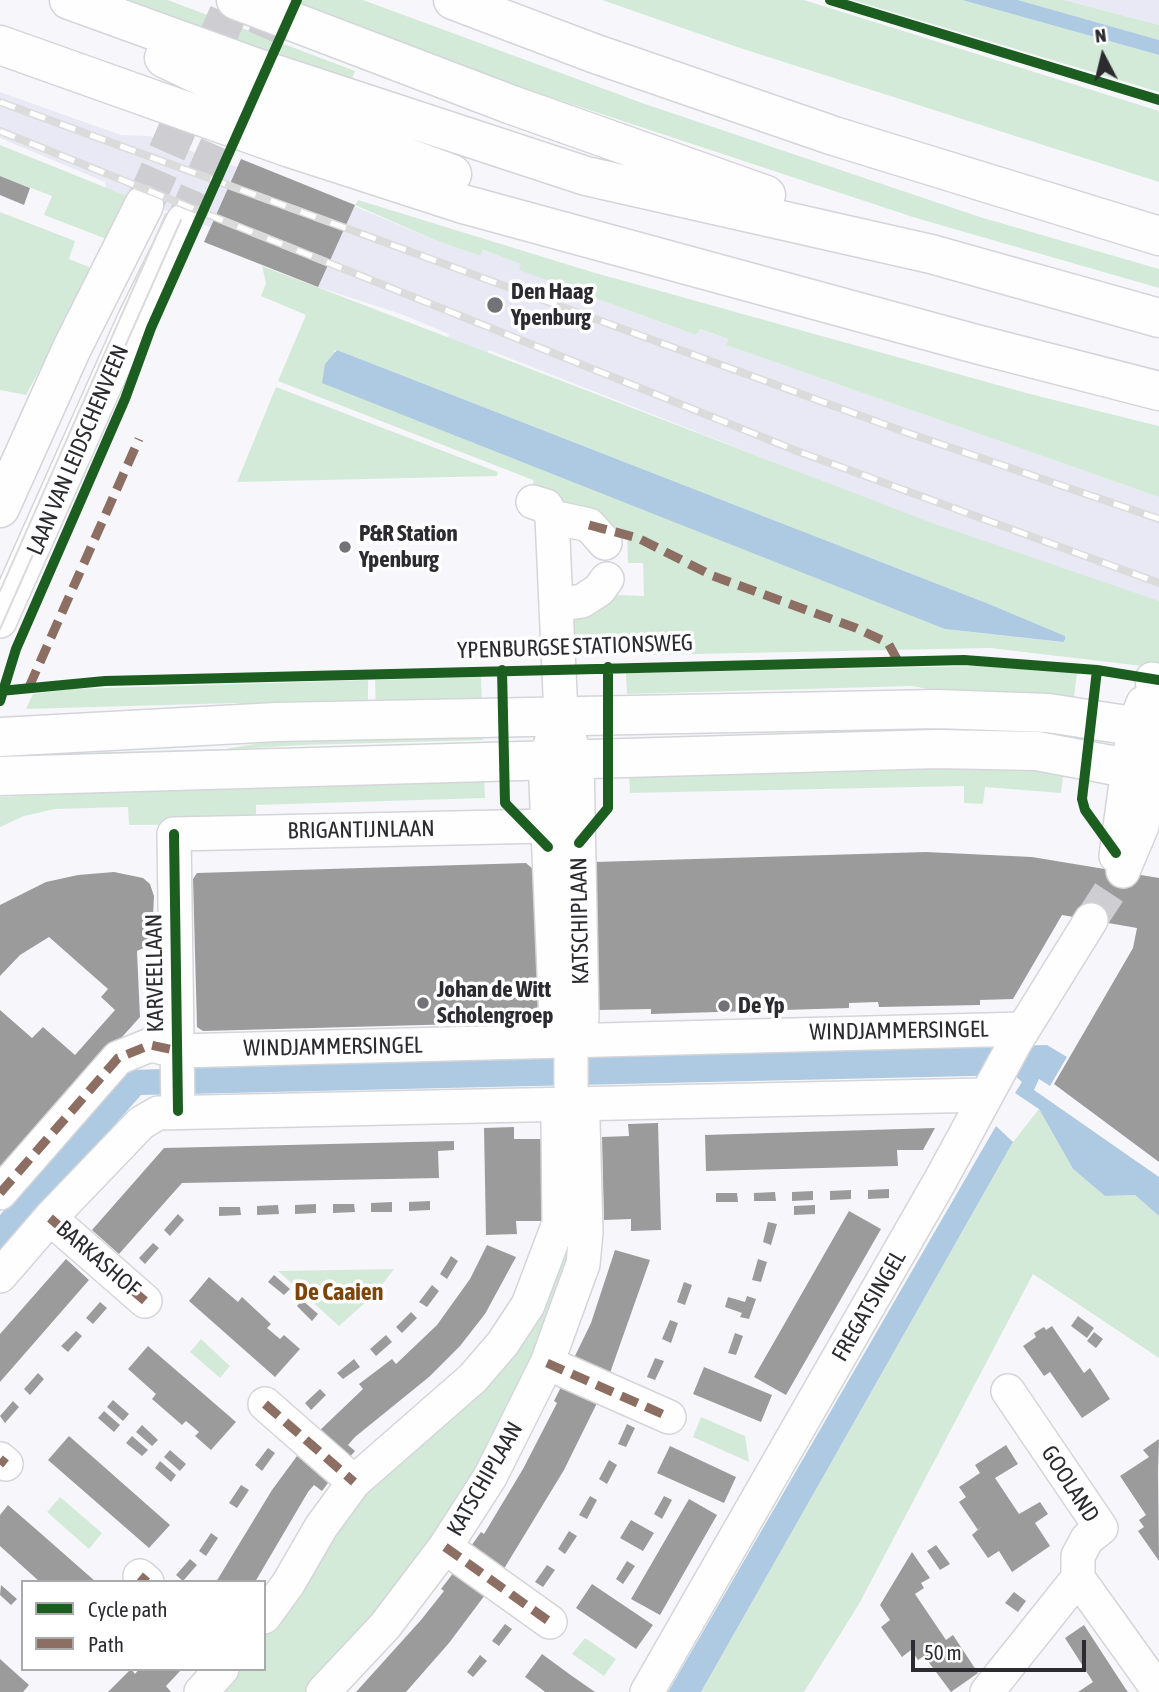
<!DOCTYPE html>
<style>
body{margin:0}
#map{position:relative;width:1159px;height:1692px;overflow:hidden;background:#f7f7fb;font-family:"Asap Condensed",sans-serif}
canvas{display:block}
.legend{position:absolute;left:21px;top:1580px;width:245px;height:91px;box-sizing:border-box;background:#fff;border:2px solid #aaaaac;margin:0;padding:9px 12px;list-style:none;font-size:21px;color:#2b2b30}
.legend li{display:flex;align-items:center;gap:14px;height:35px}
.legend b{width:35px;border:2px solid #aaaaac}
.north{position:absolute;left:1068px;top:21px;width:70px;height:70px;-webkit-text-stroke:5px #fff;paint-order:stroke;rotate:353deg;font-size:19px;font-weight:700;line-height:28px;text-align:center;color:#2b2b30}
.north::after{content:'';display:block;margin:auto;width:24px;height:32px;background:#2b2b30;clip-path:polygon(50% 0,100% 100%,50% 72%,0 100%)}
.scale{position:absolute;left:911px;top:1640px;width:175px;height:32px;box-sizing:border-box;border:4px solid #2b2b30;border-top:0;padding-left:9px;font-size:21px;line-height:24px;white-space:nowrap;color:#2b2b30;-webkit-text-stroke:5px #fff;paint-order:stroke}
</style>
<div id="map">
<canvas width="1159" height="1692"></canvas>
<ul class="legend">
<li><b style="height:9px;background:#1b5e20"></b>Cycle path</li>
<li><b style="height:9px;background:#8d6e63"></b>Path</li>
</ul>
<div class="north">N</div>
<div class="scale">50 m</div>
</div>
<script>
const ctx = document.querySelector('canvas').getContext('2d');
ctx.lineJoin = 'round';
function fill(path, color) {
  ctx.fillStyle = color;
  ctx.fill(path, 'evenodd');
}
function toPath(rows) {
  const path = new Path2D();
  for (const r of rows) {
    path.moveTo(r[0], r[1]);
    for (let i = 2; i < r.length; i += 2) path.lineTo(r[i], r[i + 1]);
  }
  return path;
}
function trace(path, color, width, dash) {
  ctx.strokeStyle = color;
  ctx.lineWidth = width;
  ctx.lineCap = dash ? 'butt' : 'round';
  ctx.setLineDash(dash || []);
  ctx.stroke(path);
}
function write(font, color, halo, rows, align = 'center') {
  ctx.font = font + ' "Asap Condensed",sans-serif';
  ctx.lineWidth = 7;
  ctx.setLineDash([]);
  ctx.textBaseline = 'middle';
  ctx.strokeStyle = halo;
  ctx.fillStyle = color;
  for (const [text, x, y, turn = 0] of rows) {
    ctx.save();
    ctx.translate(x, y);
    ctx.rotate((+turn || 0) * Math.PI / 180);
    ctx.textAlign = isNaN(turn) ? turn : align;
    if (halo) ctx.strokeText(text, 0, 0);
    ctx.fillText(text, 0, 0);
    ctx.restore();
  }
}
fill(toPath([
 [1064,0,1159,0,1159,25],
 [0,92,121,135,149,136,237,167,241,159,435,240,480,256,482,250,522,264,520,270,696,335,699,329,728,339,726,345,1159,497,1159,604,928,523,489,350,485,356,447,340,449,334,401,314,318,287,204,242,210,227,106,188,105,182,0,138]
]), '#e8e9f4');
fill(toPath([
 [117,0,168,0,355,71,350,84],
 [277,0,363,0,645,104,980,217,1159,269,1159,288,916,218,526,89],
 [602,0,804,0,1159,111,1159,182,737,47],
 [852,0,962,0,1159,55,1159,92],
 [1018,0,1064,0,1159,25,1159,40],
 [0,145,132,198,109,240,44,215,52,196,0,176],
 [358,200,592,272,1030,394,1159,426,1159,497,726,345,728,339,700,329,696,335,519,270,521,264,483,250,480,256,435,240,355,205],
 [0,212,75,241,69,259,94,269,26,395,0,390],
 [262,266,935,524,1159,601,1159,668,990,648,646,655,606,642,575,647,574,619,577,615,618,595,644,596,643,563,628,563,627,533,535,492,533,480,278,381,306,315,261,296,266,283],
 [337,350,989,604,1064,636,1065,640,1062,642,945,629,333,351],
 [276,387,498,472,497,476,237,482],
 [977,666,1077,673,1073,705,969,697,912,686,627,694,626,673],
 [481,677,482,708,376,711,375,680],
 [368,680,368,704,287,713,236,703,26,709,33,694,72,689],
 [483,731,483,740,302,745,5,764,8,755,225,749,277,740],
 [894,763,1064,770,1061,793,985,787,983,804,964,803,964,786,630,793,629,770],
 [484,774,485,798,256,805,256,824,129,825,128,807,55,809,24,816,0,827,0,797],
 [1039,1109,1073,1169,1105,1196,1135,1195,1159,1216,1159,1358,1033,1274,859,1604,804,1692,701,1692,1013,1142],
 [552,1255,578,1261,537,1368,403,1593,310,1692,211,1692,231,1669,264,1669,264,1628,320,1541,418,1434],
 [394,1269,375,1294,339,1326,278,1271],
 [201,1339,230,1366,220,1378,190,1352],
 [701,1417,745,1436,749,1462,693,1437],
 [60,1497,102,1533,89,1549,47,1512],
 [585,1638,616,1659,604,1676,572,1654]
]), '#d4ead9');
fill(toPath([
 [962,0,1018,0,1159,40,1159,55],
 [337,350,989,604,1065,636,1065,640,1063,642,945,629,322,383,325,364],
 [1047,1045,1067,1057,1050,1086,1039,1079,1034,1090,1159,1177,1159,1216,1135,1195,1105,1196,1073,1169,1039,1109,1015,1093,1022,1082,1014,1075,141,1095,0,1255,0,1215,128,1070],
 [996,1126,1013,1142,701,1692,668,1692]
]), '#adcae2');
fill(toPath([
 [241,159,355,205,318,287,204,242],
 [0,176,30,188,24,205,0,195],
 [926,852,1032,857,1159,878,1159,1162,1054,1084,1133,948,1137,928,1062,915,1013,999,980,1000,980,1005,879,1007,878,1002,849,1003,849,1008,651,1014,651,1009,599,1010,595,862],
 [526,863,534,870,538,1015,533,1022,203,1031,197,1027,193,879,197,873],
 [114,872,143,878,150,884,154,896,152,938,148,946,137,951,140,1017,0,1173,0,1010,32,1038,43,1027,75,1055,115,1010,101,997,108,989,49,937,20,955,0,976,0,905,46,882,78,875],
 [658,1123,661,1230,631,1231,631,1219,604,1220,602,1137,629,1136,628,1124],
 [514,1127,514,1139,541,1139,543,1221,516,1221,517,1234,486,1235,484,1128],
 [935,1128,923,1150,897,1150,898,1166,706,1171,705,1135],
 [454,1141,454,1150,438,1151,439,1178,182,1183,119,1254,92,1230,164,1148],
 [889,1189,889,1198,868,1199,868,1190],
 [851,1190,851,1199,830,1200,830,1191],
 [813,1191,813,1200,792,1201,792,1192],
 [775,1192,776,1201,754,1201,754,1193],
 [716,1193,737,1193,738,1202,716,1202],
 [430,1201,430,1210,409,1211,409,1202],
 [392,1202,392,1212,371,1212,371,1203],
 [316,1204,316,1213,295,1214,295,1205],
 [333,1204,354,1204,355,1212,333,1213],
 [278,1205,279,1214,257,1215,257,1206],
 [815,1205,815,1214,794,1215,794,1206],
 [219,1207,240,1207,241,1215,219,1216],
 [849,1211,881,1229,786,1395,754,1377],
 [178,1214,184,1220,170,1236,164,1230],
 [768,1222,777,1224,771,1245,763,1242],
 [153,1243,159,1248,145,1264,139,1258],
 [487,1245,516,1257,485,1314,460,1346,429,1377,355,1437,348,1445,355,1451,348,1459,318,1432,363,1389,359,1384,392,1359,396,1364,437,1325,470,1279],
 [615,1250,650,1260,610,1373,574,1358,591,1323],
 [451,1256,458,1261,447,1279,440,1274],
 [66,1259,89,1280,0,1382,0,1334],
 [758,1259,767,1262,761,1282,752,1280],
 [274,1275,290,1289,284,1295,268,1282],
 [209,1277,238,1302,242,1297,271,1324,267,1328,280,1339,284,1335,300,1349,275,1377,189,1301],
 [684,1282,692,1285,685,1305,677,1302],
 [432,1285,439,1291,427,1307,419,1302],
 [747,1296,756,1299,749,1319,740,1317,742,1313,725,1307,728,1297,745,1302],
 [302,1300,318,1314,312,1321,297,1306],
 [100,1302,107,1308,93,1324,86,1318],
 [411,1312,417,1318,402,1333,396,1327],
 [1078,1316,1094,1328,1087,1338,1071,1326],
 [670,1320,678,1323,671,1343,662,1339],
 [1052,1326,1084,1373,1090,1368,1110,1399,1082,1418,1050,1372,1044,1376,1023,1346,1036,1337,1034,1333,1044,1327,1046,1330],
 [76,1331,82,1336,68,1352,61,1346],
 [1094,1332,1103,1339,1096,1348,1087,1341],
 [735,1333,743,1336,736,1355,728,1353],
 [386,1335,392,1342,376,1356,370,1349],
 [148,1346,236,1422,211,1450,195,1436,199,1432,186,1421,182,1425,152,1399,156,1394,128,1369],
 [655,1358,664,1361,655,1380,647,1377],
 [354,1359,360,1367,343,1379,337,1373],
 [704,1367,772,1395,761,1422,693,1394],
 [38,1373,44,1379,30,1395,24,1389],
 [563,1383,599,1399,564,1470,502,1572,469,1549,481,1532,484,1534,523,1469,557,1403,554,1401],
 [320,1389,326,1395,311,1410,305,1403],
 [113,1400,129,1414,123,1421,107,1407],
 [13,1401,19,1407,5,1423,0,1416],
 [104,1411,120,1425,114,1432,98,1418],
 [627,1424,635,1428,626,1447,618,1444],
 [142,1425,158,1440,152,1446,136,1432],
 [69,1436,170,1525,149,1548,48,1460],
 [132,1436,148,1450,142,1456,126,1443],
 [1159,1439,1158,1471,1159,1561,1138,1531,1144,1527,1139,1520,1146,1515,1120,1476,1149,1457,1143,1450],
 [1006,1445,1018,1464,995,1478,1019,1514,1040,1502,1048,1514,1035,1523,1050,1546,1012,1572,999,1551,988,1558,972,1535,982,1526,978,1530,959,1502,966,1497,959,1487,980,1473,975,1465],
 [670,1446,736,1477,724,1503,657,1473],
 [268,1448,275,1453,262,1471,255,1465],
 [170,1450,186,1464,180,1471,164,1457],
 [297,1456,328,1483,322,1491,314,1485,308,1492,255,1582,216,1582,272,1490],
 [609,1460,617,1465,607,1484,599,1479],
 [160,1461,176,1475,171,1482,155,1468],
 [241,1485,249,1490,237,1508,229,1503],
 [590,1496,597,1500,587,1519,579,1515],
 [664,1496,672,1500,662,1519,654,1514],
 [689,1499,717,1515,660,1615,631,1599],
 [8,1505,38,1531,96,1582,40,1582,0,1546,0,1515],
 [631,1520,654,1533,643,1551,620,1538],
 [569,1531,577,1536,565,1554,558,1549],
 [211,1533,218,1538,206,1556,199,1551],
 [936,1545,950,1564,940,1570,927,1551],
 [912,1552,930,1578,921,1583,924,1588,915,1594,946,1640,953,1635,978,1673,951,1692,924,1656,918,1660,911,1650,902,1657,881,1627,890,1620,880,1605],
 [190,1559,197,1565,183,1581,176,1575],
 [627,1561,635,1566,623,1584,616,1579],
 [547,1565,555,1570,543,1587,535,1582],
 [454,1572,485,1595,449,1643,406,1692,356,1692,421,1620,444,1591,441,1589],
 [592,1584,653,1625,636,1649,576,1608],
 [1,1585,17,1599,11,1605,0,1595],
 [1014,1592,1026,1601,1018,1612,1005,1603],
 [505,1624,512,1629,499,1646,492,1641],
 [1084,1625,1125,1688,1128,1692,1078,1692,1093,1682,1065,1638],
 [542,1654,572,1676,595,1692,545,1692,540,1688,525,1677],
 [480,1655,487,1661,473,1677,467,1672],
 [0,1659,29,1685,23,1692,0,1692],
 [131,1669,135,1674,139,1669,182,1669,166,1686,171,1692,108,1692]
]), '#9c9b9b');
trace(toPath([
 [183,221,280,0],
 [1091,920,1123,871]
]), '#ceced2', 33, [33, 17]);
trace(toPath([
 [144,205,234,0]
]), '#ceced2', 38, [38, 19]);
const minor = toPath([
 [552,517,589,525,605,543],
 [557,605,582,601,599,590,607,579],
 [0,621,134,320,183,221],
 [553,737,545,759,556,1019,571,1039],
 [1116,856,1134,726,1143,703],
 [1123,871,1142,826,1159,730,1152,679],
 [178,1111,174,834,547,826],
 [0,1193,118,1058,150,1045,178,1051,1023,1029],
 [50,1218,145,1301],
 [0,1276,50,1218,141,1123,158,1113,985,1095],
 [547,1363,669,1417],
 [1008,1391,1101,1528,1087,1539,1078,1556,1078,1578,1159,1691],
 [265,1404,354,1482],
 [0,1459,6,1464],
 [445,1547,550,1622],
 [140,1576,147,1582],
 [264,1617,288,1584,321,1527,354,1482,473,1378,503,1343,528,1305,559,1223,558,1122,571,1102,571,1039,582,1019,577,759,561,716,552,517,546,506,533,502],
 [201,1692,222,1669],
 [323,1692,385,1626,445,1547,490,1477,547,1363,583,1264,586,1232,583,1121,571,1102],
 [647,1692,940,1181,1016,1041,1091,920],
 [987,1692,1078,1578]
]);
const major = toPath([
 [0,508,72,348,144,205],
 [0,737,276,722,937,709,1048,713,1159,730],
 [0,776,937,749,1037,751,1159,774]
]);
const highway = toPath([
 [69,0,263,70,586,176,931,254,1159,318],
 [236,0,512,105,766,195],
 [453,0,593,53,834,136,1159,236],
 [0,45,290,148,463,204,976,344,1159,391],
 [164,58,248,98,452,174]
]);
trace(minor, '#d4d5d9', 36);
trace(major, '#d4d5d9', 41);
trace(highway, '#d4d5d9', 41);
trace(minor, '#fefefe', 33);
trace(major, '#fefefe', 38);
trace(highway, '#fefefe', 38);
trace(toPath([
 [0,591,166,214],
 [0,629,181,220]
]), '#dbdbdc', 2);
const rail = toPath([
 [0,102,908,433,1159,519],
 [0,131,797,451,1159,583]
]);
trace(rail, '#dbdbdc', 8);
trace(rail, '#fff', 5, [16]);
trace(toPath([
 [589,525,638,538,713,576,856,628,888,643,898,661],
 [29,687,139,439],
 [0,1193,118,1058,150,1045,178,1051],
 [50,1218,145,1301],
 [547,1363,669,1417],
 [265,1404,354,1482],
 [0,1459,6,1464],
 [445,1547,550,1622],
 [140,1576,147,1582]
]), '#8d6e63', 9, [18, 9]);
trace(toPath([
 [830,0,1159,100],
 [502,670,505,803,548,847],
 [1097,670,1082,799,1085,810,1116,853],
 [0,691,105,681,964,660,1097,670,1159,680],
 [0,701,16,649,125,399,151,328,297,0],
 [174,834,178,1111],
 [579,843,608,808,608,667]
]), '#1b5e20', 10);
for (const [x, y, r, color] of [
 [495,305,9,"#727277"],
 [345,547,7,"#727277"],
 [423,1003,7,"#727277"],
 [724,1006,7,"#727277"]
]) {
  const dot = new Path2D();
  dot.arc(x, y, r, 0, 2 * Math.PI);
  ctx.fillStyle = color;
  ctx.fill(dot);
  trace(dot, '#fff', 2.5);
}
write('bold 23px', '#2b2b30', '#fff', [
 ["Den Haag",511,292],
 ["Ypenburg",511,318],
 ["P&R Station",359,534],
 ["Ypenburg",359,560],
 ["Johan de Witt",437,990],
 ["Scholengroep",437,1016],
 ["De Yp",738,1006]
], 'left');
write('23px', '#2b2b30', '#fff', [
 ["LAAN VAN LEIDSCHENVEEN",78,450,-67],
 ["YPENBURGSE STATIONSWEG",575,647,-2],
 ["BRIGANTIJNLAAN",361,830,-1],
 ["KATSCHIPLAAN",580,921,-91],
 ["KARVEELLAAN",155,973,-91],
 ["WINDJAMMERSINGEL",899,1031,-1],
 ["WINDJAMMERSINGEL",333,1047,-1],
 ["BARKASHOF",98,1259,41],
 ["FREGATSINGEL",869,1306,-60],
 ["KATSCHIPLAAN",485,1479,-60],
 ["GOOLAND",1070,1484,57]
]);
write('bold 24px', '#7d450c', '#fff', [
 ["De Caaien",339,1292]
]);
</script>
